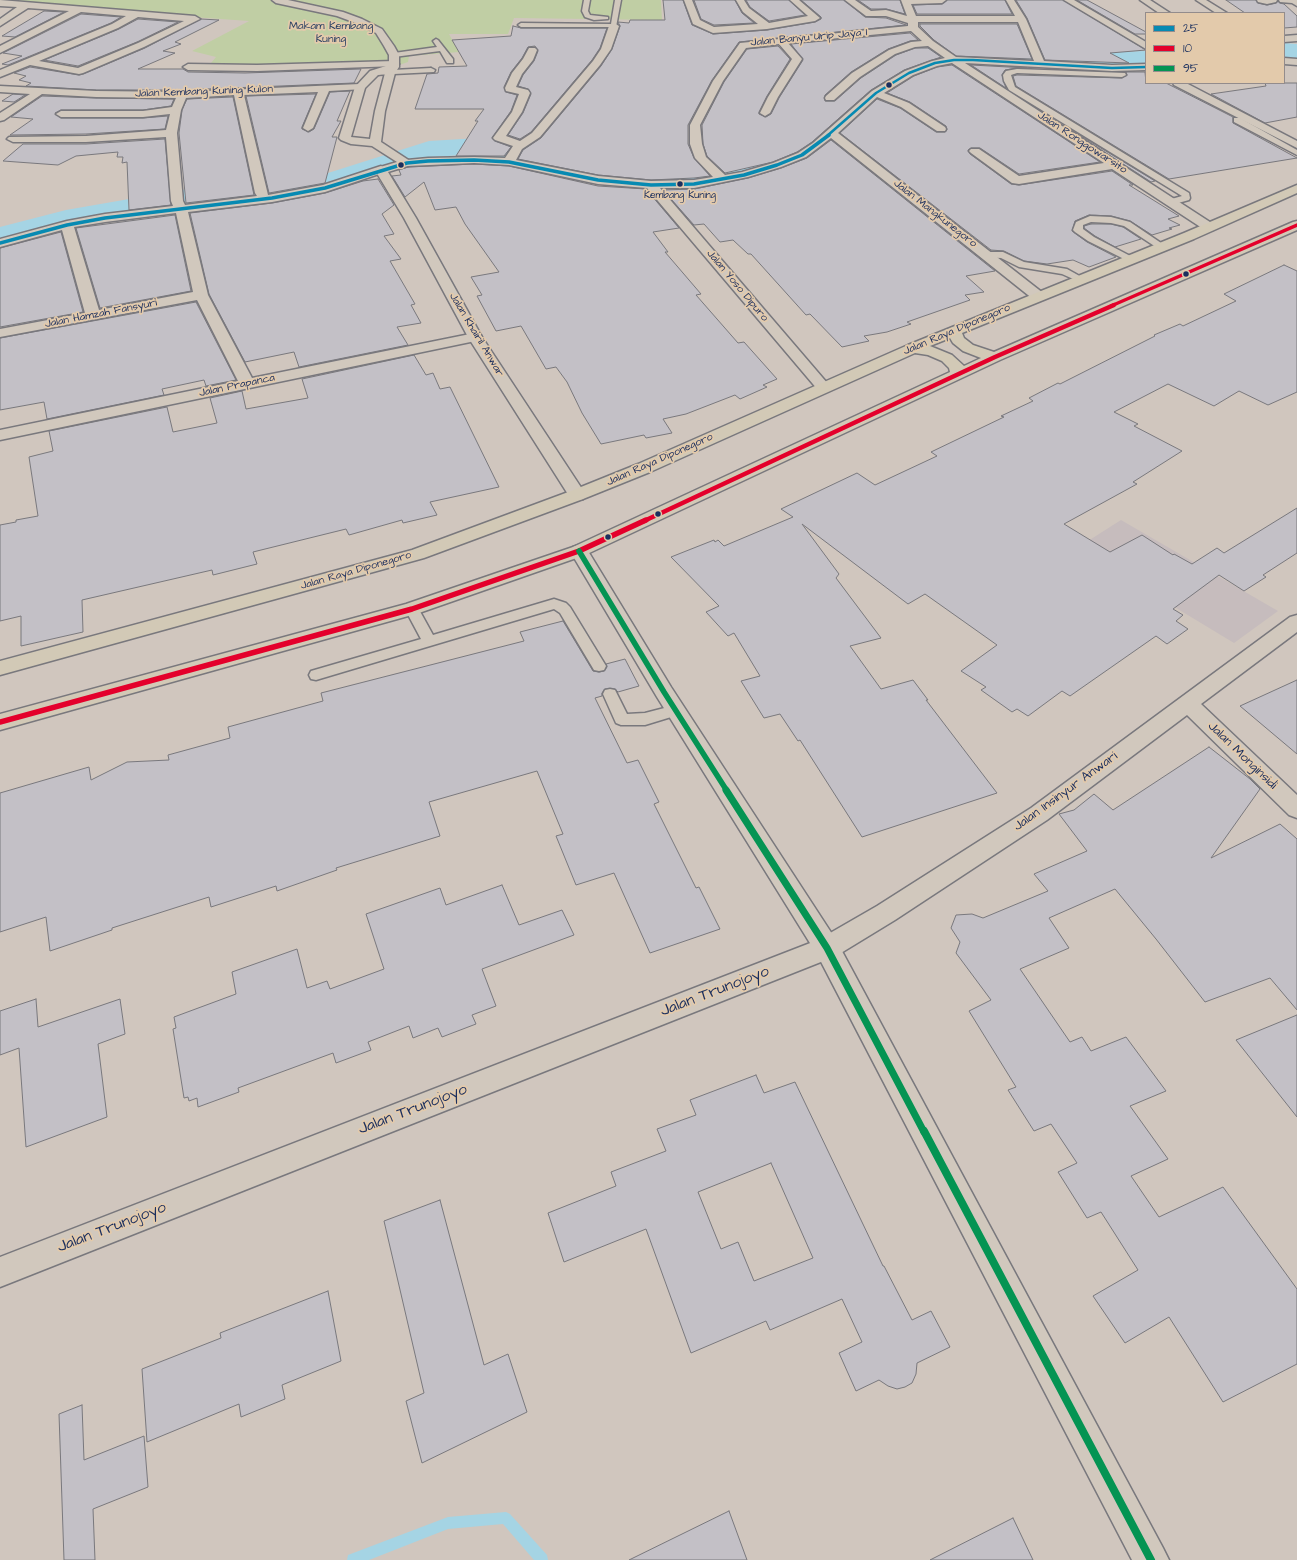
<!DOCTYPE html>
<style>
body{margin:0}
#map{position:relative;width:1297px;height:1560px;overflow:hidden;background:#d0c6be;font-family:"Architects Daughter",sans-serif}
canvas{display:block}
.legend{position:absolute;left:1145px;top:12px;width:140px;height:72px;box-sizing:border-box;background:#e3caab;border:1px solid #938c8c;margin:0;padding:5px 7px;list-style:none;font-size:12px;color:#1b2f5e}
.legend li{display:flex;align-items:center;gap:8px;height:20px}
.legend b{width:20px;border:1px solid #938c8c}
</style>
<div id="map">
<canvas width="1297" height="1560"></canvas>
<ul class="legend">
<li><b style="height:5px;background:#078ab2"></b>25</li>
<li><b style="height:5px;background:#e4002b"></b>10</li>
<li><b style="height:5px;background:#049453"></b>95</li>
</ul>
</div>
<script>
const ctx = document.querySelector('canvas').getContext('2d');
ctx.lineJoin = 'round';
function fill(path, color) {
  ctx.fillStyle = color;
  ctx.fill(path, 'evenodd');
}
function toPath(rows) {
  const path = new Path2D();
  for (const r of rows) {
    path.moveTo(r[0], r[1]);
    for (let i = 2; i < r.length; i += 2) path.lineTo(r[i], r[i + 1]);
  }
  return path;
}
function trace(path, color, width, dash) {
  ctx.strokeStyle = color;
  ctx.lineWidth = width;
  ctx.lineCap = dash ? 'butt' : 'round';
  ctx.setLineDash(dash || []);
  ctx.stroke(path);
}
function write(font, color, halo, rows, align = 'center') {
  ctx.font = font + ' "Architects Daughter",sans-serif';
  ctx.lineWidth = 3.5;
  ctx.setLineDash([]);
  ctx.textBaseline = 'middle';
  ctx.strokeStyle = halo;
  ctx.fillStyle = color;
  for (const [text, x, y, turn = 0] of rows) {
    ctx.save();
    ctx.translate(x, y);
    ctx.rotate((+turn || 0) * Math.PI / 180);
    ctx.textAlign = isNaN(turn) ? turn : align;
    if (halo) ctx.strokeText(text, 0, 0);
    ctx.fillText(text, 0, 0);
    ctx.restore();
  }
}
fill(toPath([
 [1121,520,1278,611,1234,643,1077,548]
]), '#c6bcbd');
fill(toPath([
 [0,0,661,0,662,20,514,18,508,34,449,34,459,52,409,56,408,62,399,65,226,67,211,63,216,57,192,51,249,21,149,14]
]), '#c0cea4');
fill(toPath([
 [506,1512,510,1514,547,1555,548,1560,534,1560,503,1524,448,1529,369,1560,347,1560,348,1555,448,1517,506,1512]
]), '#a5d4e4');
fill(toPath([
 [972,41,1110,52,1146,51,1146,65,1110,66,972,55,944,57,899,76,822,153,787,168,699,185,671,186,652,184,642,182,638,176,642,170,652,168,671,170,699,169,771,155,804,141,883,66,933,46,972,41],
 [1284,43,1297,44,1297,58,1284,57,1284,43],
 [479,138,511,143,589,161,592,167,589,173,579,175,511,159,479,154,432,157,331,189,181,206,68,227,0,245,0,227,66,210,181,190,328,173,429,141,479,138]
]), '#a5d4e4');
const building = toPath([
 [663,0,683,0,692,25,713,34,767,30,815,22,821,19,821,17,801,0,844,0,865,17,886,18,906,25,739,42,712,80,688,125,688,144,694,158,710,176,694,178,651,180,598,175,518,159,523,150,541,138,601,66,612,49,620,26,618,22,629,23,630,20,665,20,663,0],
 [694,0,735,0,742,13,754,23,714,25,701,19,694,0],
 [746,0,789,0,805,15,769,21,750,7,746,0],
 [858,0,900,0,905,14,886,9,871,9,858,0],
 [947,0,1005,0,1012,14,917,14,913,5,942,4,947,0],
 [1016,0,1063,0,1146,50,1110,53,1129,63,1045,60,1027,18,1016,0],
 [1077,0,1087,0,1146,32,1146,34,1135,34,1077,0],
 [1226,0,1256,0,1258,3,1267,5,1276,3,1278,1,1280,3,1284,4,1297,16,1297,27,1284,28,1284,13,1245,13,1226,0],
 [44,11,64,12,15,37,2,36,44,11],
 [81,14,121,17,111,23,8,65,2,64,22,56,3,53,81,14],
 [138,19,178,22,137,42,78,66,44,60,119,29,138,19],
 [201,19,219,20,175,42,181,44,163,51,175,53,138,69,183,69,188,72,245,73,361,69,354,83,182,90,96,90,26,86,31,83,19,80,26,76,14,73,30,67,79,75,83,74,145,48,201,19],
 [920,24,1017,24,1032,59,956,56,934,40,920,26,920,24],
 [513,26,521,28,607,28,600,48,592,60,531,132,520,139,508,135,523,113,531,94,528,89,518,86,523,75,534,61,538,51,535,46,528,47,522,58,511,72,504,87,506,92,517,95,511,111,492,138,495,141,511,147,504,156,456,156,478,121,475,121,484,109,415,109,427,74,438,73,439,67,467,66,452,40,511,36,513,26],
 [910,33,918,40,910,41,888,49,851,72,825,95,825,101,835,101,861,78,896,55,915,48,928,48,941,57,904,70,871,90,812,142,797,152,773,162,725,173,707,156,703,144,702,125,724,82,747,49,778,46,790,59,767,96,759,112,759,114,766,117,771,114,779,98,803,60,791,44,910,33],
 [952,65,1100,162,1019,174,980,148,971,148,968,150,970,154,1011,184,1019,185,1112,171,1133,185,1129,185,1179,216,1168,219,1180,225,1169,228,1172,229,1152,235,1130,221,1111,216,1089,215,1075,221,1072,231,1087,242,1116,257,1089,267,1073,260,1047,264,1024,261,1004,251,991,250,840,133,877,99,900,108,936,132,945,132,947,130,946,126,910,102,887,93,914,76,937,67,952,65],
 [971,65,1027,68,1017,68,1005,70,1002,75,1006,88,971,65],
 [1126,72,1145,72,1146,83,1166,83,1233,117,1233,123,1297,158,1169,179,1016,86,1013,76,1017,75,1122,78,1127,75,1126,72],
 [1265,83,1297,83,1297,117,1265,123,1211,94,1266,86,1265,83],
 [350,91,337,121,341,121,332,137,337,137,325,183,269,193,246,96,316,94,302,127,302,129,309,132,314,129,330,92,350,91],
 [13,94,25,95,14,102,2,101,13,94],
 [42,96,96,98,174,99,171,106,143,110,61,110,55,113,61,118,143,118,168,116,165,129,86,134,10,135,33,119,11,117,42,96],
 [233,97,254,195,186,203,179,133,182,110,187,99,233,97],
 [1063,125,1155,181,1151,182,1063,125],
 [165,139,171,205,129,210,127,162,122,163,123,157,117,157,118,152,76,156,58,165,3,161,23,144,86,144,165,139],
 [831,140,995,271,966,276,984,292,965,295,970,300,907,322,911,324,887,332,864,336,869,341,842,347,810,314,806,315,797,305,751,254,748,254,733,240,720,242,704,224,694,225,663,190,694,189,748,178,781,168,807,158,831,140],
 [474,164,509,166,598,186,646,189,679,228,653,232,668,252,665,252,701,294,696,295,738,343,744,342,777,379,763,385,767,387,740,399,735,395,686,414,663,419,672,433,646,438,644,435,601,444,582,413,567,382,556,367,546,369,521,326,496,331,477,296,482,295,471,277,499,272,465,224,456,207,435,210,424,182,405,197,392,176,401,175,399,170,408,167,474,164],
 [378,179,394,205,382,214,394,234,384,236,401,259,390,261,415,304,411,305,421,323,397,327,408,345,299,367,294,352,245,362,209,294,190,213,272,203,325,193,363,181,378,179],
 [175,215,191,291,100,308,76,228,175,215],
 [1091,224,1111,224,1123,227,1141,239,1115,247,1095,236,1084,228,1084,226,1091,224],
 [61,232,83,312,0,327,0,248,61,232],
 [1284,265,1297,271,1297,392,1268,405,1239,391,1214,406,1168,384,1114,412,1138,424,1134,426,1182,451,1133,482,1137,484,1064,524,1110,552,1142,535,1173,555,1174,554,1192,564,1217,548,1224,553,1297,508,1297,553,1263,575,1266,577,1244,591,1219,575,1173,609,1183,615,1176,621,1188,629,1167,644,1156,636,1070,696,1062,691,1028,716,1017,709,1012,712,981,690,986,687,961,671,997,645,925,594,908,604,802,524,839,574,836,578,881,638,850,646,881,689,913,680,928,700,926,700,997,793,862,837,800,740,798,741,780,714,764,718,741,681,760,676,734,633,728,636,706,612,719,606,671,557,714,540,715,542,718,540,724,546,793,517,781,509,857,473,875,485,937,456,931,452,1004,417,1001,416,1033,401,1029,398,1058,383,1060,384,1155,336,1154,335,1180,324,1183,326,1236,301,1224,294,1284,265],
 [196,302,236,380,206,386,204,380,162,389,164,395,47,419,44,402,0,410,0,338,196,302],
 [414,355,426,375,433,373,440,389,450,387,499,487,430,502,437,515,403,523,402,520,349,535,346,529,253,552,257,564,213,575,212,570,82,600,83,632,21,646,21,616,0,621,0,525,16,522,16,520,38,516,29,457,53,451,49,431,167,407,173,432,217,423,210,398,242,391,246,409,308,398,302,379,414,355],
 [563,621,593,671,599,672,604,671,607,667,606,664,625,659,639,686,618,692,615,689,605,689,602,693,602,696,595,698,627,763,638,760,659,802,654,804,696,888,699,887,720,929,650,953,614,873,576,885,556,836,563,834,537,771,429,802,440,836,336,868,337,870,277,891,276,886,211,907,209,897,112,928,112,930,50,951,46,917,0,932,0,793,89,767,91,780,127,762,169,760,168,755,230,738,228,727,323,701,321,693,524,641,520,632,563,621],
 [1297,680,1297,754,1240,706,1297,680],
 [1209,747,1250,779,1260,789,1211,858,1280,824,1297,839,1297,1010,1270,978,1205,1002,1156,939,1115,889,1049,918,1069,948,1020,969,1070,1042,1082,1037,1091,1051,1126,1037,1166,1091,1130,1106,1168,1159,1131,1176,1159,1217,1223,1187,1297,1289,1297,1364,1223,1402,1169,1317,1125,1343,1093,1296,1138,1270,1101,1212,1087,1218,1058,1172,1077,1163,1051,1124,1034,1131,1008,1090,1016,1087,969,1011,991,1000,956,953,960,942,951,928,956,915,972,914,983,918,1048,891,1034,874,1087,851,1059,814,1074,810,1094,794,1113,810,1209,747],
 [502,885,519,925,562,910,574,935,482,969,496,1006,472,1015,476,1024,442,1037,438,1028,413,1038,409,1026,368,1042,371,1050,336,1063,333,1053,238,1088,239,1092,198,1107,197,1098,189,1101,188,1097,184,1098,173,1029,176,1028,174,1017,236,994,232,972,297,949,307,988,327,981,330,989,384,969,366,914,440,888,446,905,502,885],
 [36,999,38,1027,120,999,125,1034,98,1044,107,1117,26,1147,19,1048,0,1055,0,1011,36,999],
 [1297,1015,1297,1117,1236,1040,1297,1015],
 [756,1075,764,1093,795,1082,883,1266,884,1266,912,1320,931,1311,950,1347,917,1363,916,1374,912,1383,905,1387,897,1389,888,1386,879,1380,856,1391,839,1353,862,1342,842,1299,770,1330,766,1321,691,1353,646,1229,564,1262,548,1213,616,1186,611,1172,666,1151,657,1129,696,1115,690,1100,756,1075],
 [771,1163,813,1258,754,1281,738,1242,721,1249,698,1192,771,1163],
 [440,1200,484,1365,508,1354,527,1412,422,1463,406,1401,424,1393,384,1221,440,1200],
 [328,1291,341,1361,282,1385,285,1399,241,1417,239,1404,147,1442,142,1369,221,1338,220,1333,328,1291],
 [82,1405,84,1460,144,1436,148,1487,93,1509,95,1560,64,1560,59,1414,82,1405],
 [729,1511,747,1560,629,1560,729,1511],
 [1013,1518,1033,1560,930,1560,1013,1518]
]);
fill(building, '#c3c0c6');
trace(building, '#79787d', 1);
const service = toPath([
 [584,0,590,0,588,11,590,15,608,17,608,19,594,20,585,17,582,11,584,0],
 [615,0,621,0,616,27,521,27,518,25,521,23,611,24,615,0],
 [436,39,438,40,453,59,453,63,447,63,440,51,394,57,390,55,394,53,437,47,433,41,436,39],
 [431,68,435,70,434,72,374,75,370,73,374,71,431,68],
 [1017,69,1125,73,1126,75,1122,77,1017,73,1011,75,1015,87,1189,193,1190,198,1189,200,1171,205,1168,204,1167,202,1168,200,1182,196,1009,90,1004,81,1003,75,1006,71,1017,69],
 [1234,118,1240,118,1297,150,1297,155,1234,122,1234,118],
 [1090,216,1111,217,1130,222,1167,247,1162,250,1159,249,1124,226,1111,223,1091,222,1083,225,1083,229,1094,237,1136,259,1134,261,1128,261,1088,241,1075,232,1073,230,1076,222,1090,216],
 [986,252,1003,252,1024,262,1067,269,1085,279,1080,282,1062,274,1019,267,1001,258,983,257,981,255,983,253,986,252],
 [554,599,566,603,570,607,606,666,604,670,599,671,594,670,560,613,554,609,316,680,311,679,309,675,311,671,421,639,405,609,407,606,412,604,417,606,433,635,554,599],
 [610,689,615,690,627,714,645,713,676,705,681,706,684,710,681,714,645,725,621,725,616,723,603,694,605,690,610,689]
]);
const minor = toPath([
 [0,0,195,16,200,19,144,47,83,73,79,74,30,65,0,77,0,70,112,24,126,16,81,12,0,53,0,46,69,11,28,8,0,26,0,19,17,7,0,6,0,0],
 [138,17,184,21,138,43,78,68,39,61,118,28,138,17],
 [684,0,692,0,700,20,714,27,758,24,743,12,736,0,744,0,749,8,769,23,808,16,790,0,799,0,820,18,815,21,767,29,713,33,693,24,684,0],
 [845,0,855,0,871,11,886,10,907,16,901,0,946,0,942,3,911,4,916,16,1015,16,1006,0,1014,0,1026,19,1044,61,1112,65,1146,64,1146,70,1112,71,965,63,1213,224,1215,227,1213,230,1205,230,1112,169,1019,184,1012,183,971,153,969,151,971,149,979,149,1019,176,1104,163,952,63,937,66,913,75,884,93,909,103,945,127,946,129,945,131,937,131,901,107,877,97,838,133,1043,293,1045,296,1043,299,1038,300,1033,299,831,138,806,157,781,167,748,177,694,188,660,188,828,384,831,387,828,390,823,392,818,390,647,188,598,184,509,165,474,163,407,166,403,165,401,163,403,161,407,160,428,158,474,157,505,158,513,146,495,140,493,138,512,112,519,94,506,91,505,88,512,73,523,59,529,48,535,48,537,50,533,60,522,74,516,87,528,90,530,93,522,112,506,136,520,141,532,133,593,61,601,49,609,26,614,23,619,26,611,49,600,65,540,137,522,149,516,160,598,176,651,181,694,180,713,177,695,158,690,144,690,125,713,81,740,43,908,26,908,23,886,16,866,16,845,0],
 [918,22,1018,22,1034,61,956,57,933,41,918,27,918,22],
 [911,31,922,41,911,42,889,50,852,73,826,96,825,98,826,100,834,100,860,77,895,54,915,47,928,46,945,58,932,61,905,71,872,91,813,143,798,153,773,163,742,172,725,175,706,157,702,144,700,125,723,81,746,48,779,44,792,59,768,97,760,113,765,116,770,113,778,97,802,59,788,43,911,31],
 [1064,0,1074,0,1146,42,1146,49,1064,0],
 [1140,0,1150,0,1170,13,1159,13,1140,0],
 [1196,0,1206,0,1227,13,1216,13,1196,0],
 [1257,0,1277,0,1276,2,1267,4,1258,2,1257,0],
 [1279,0,1297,0,1297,6,1292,3,1280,2,1279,0],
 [1297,35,1297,41,1284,42,1284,36,1297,35],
 [1284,58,1297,59,1297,65,1284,64,1284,58],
 [394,61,399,64,397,66,257,71,188,70,183,67,188,64,257,65,394,61],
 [1173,83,1186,83,1297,141,1297,148,1174,85,1173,83],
 [360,84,364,85,365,87,364,89,329,91,313,128,308,131,303,128,318,92,244,95,268,195,323,185,381,166,385,168,387,170,385,172,325,192,272,202,188,212,208,295,252,378,475,333,480,334,482,337,480,340,0,440,0,430,238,381,197,300,0,337,0,329,85,313,62,230,0,247,0,239,67,221,105,214,173,206,171,201,166,137,86,142,13,142,7,139,9,137,86,136,166,130,170,114,143,117,61,117,56,114,61,111,143,111,172,107,176,98,96,97,42,94,4,120,0,121,0,113,30,94,0,92,0,86,96,91,182,92,360,84],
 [234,95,255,193,257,196,185,205,183,201,177,133,181,110,186,98,234,95],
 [176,213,193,292,99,310,74,227,105,222,176,213],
 [1297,615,1297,632,1201,704,1297,795,1297,818,1289,815,1187,715,1047,820,895,920,836,956,0,1287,0,1257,818,940,877,906,1031,808,1290,617,1297,615]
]);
const tertiary = toPath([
 [272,0,288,0,343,12,362,19,382,29,394,46,399,55,399,67,395,73,385,111,381,142,413,163,411,165,388,172,416,218,482,337,586,495,583,499,577,500,571,499,468,337,404,218,375,170,377,168,397,162,372,146,351,144,341,140,339,138,355,87,370,71,389,65,389,55,384,46,376,33,356,23,337,16,276,3,272,0],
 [385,73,375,111,370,139,351,137,365,88,378,75,385,73],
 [579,545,585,547,588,551,671,687,836,940,1163,1548,1169,1560,1132,1560,818,956,657,697,570,551,573,547,579,545]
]);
const trunk = toPath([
 [1297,185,1297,193,1194,239,962,333,964,338,973,345,994,352,1293,222,1297,221,1297,230,1000,360,585,555,419,613,0,730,0,714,406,604,573,547,950,372,949,368,942,361,928,355,915,353,650,472,583,499,424,558,0,675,0,661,412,550,571,491,638,464,908,345,1184,233,1297,185],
 [950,338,953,343,963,351,981,358,964,366,952,355,930,346,950,338]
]);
trace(service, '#79787d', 3);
trace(minor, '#79787d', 3);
trace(tertiary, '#79787d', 3);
trace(trunk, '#79787d', 3);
fill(service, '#d1c8bd');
fill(minor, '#d1c8bd');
fill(tertiary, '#d1c8bd');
fill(trunk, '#d2c9b6');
trace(toPath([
 [827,136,876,93,909,73,935,63,954,60,973,60,1112,68,1146,67]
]), '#078ab2', 2.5);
trace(toPath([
 [0,243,67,225,105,218,272,198,325,188,407,163,428,161,474,160,509,162,598,180,651,185,694,184,744,175,777,165,802,155,829,135]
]), '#078ab2', 3.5);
trace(toPath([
 [1111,306,1297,225]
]), '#e4002b', 3.5);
trace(toPath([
 [644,521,995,357,1114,305]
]), '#e4002b', 4.5);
trace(toPath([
 [0,722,412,609,579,551,646,520]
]), '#e4002b', 5.5);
trace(toPath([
 [579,551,664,692,727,791]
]), '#049453', 5.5);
trace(toPath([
 [726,790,827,948,924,1132]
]), '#049453', 7);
trace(toPath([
 [924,1131,1151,1560]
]), '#049453', 8);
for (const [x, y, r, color] of [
 [889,85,3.5,"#1b2f5e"],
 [401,165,3.5,"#1b2f5e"],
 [680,184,3.5,"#1b2f5e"],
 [1186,274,3.5,"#1b2f5e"],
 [658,514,3.5,"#1b2f5e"],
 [608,537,3.5,"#1b2f5e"]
]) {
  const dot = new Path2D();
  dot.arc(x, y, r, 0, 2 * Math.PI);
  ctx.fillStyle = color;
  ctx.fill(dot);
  trace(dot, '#e3caab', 1.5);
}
write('10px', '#1b2f5e', '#e3caab', [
 ["Kembang Kuning",680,196]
]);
write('11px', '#2a4063', '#e3caab', [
 ["Makam Kembang",331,27],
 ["Kuning",331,40]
]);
write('11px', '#1b2f5e', '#e3caab', [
 ["Jalan Banyu Urip Jaya I",809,38,-5],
 ["Jalan Kembang Kuning Kulon",204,92,-2],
 ["Jalan Ronggowarsito",1082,143,33],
 ["Jalan Mangkunegoro",935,214,38],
 ["Jalan Yoso Dipuro",737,286,50],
 ["Jalan Hamzah Fansyuri",101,314,-11],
 ["Jalan Raya Diponegoro",957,330,-23],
 ["Jalan Khairil Anwar",476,335,59],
 ["Jalan Prapanca",237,386,-12],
 ["Jalan Raya Diponegoro",660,460,-24],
 ["Jalan Raya Diponegoro",356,571,-16]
]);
write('13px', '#1b2f5e', '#e3caab', [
 ["Jalan Monginsidi",1242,756,44],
 ["Jalan Insinyur Anwari",1066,792,-36]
]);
write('16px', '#1b2f5e', '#e3caab', [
 ["Jalan Trunojoyo",715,992,-21],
 ["Jalan Trunojoyo",413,1110,-21],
 ["Jalan Trunojoyo",112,1228,-21]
]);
</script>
